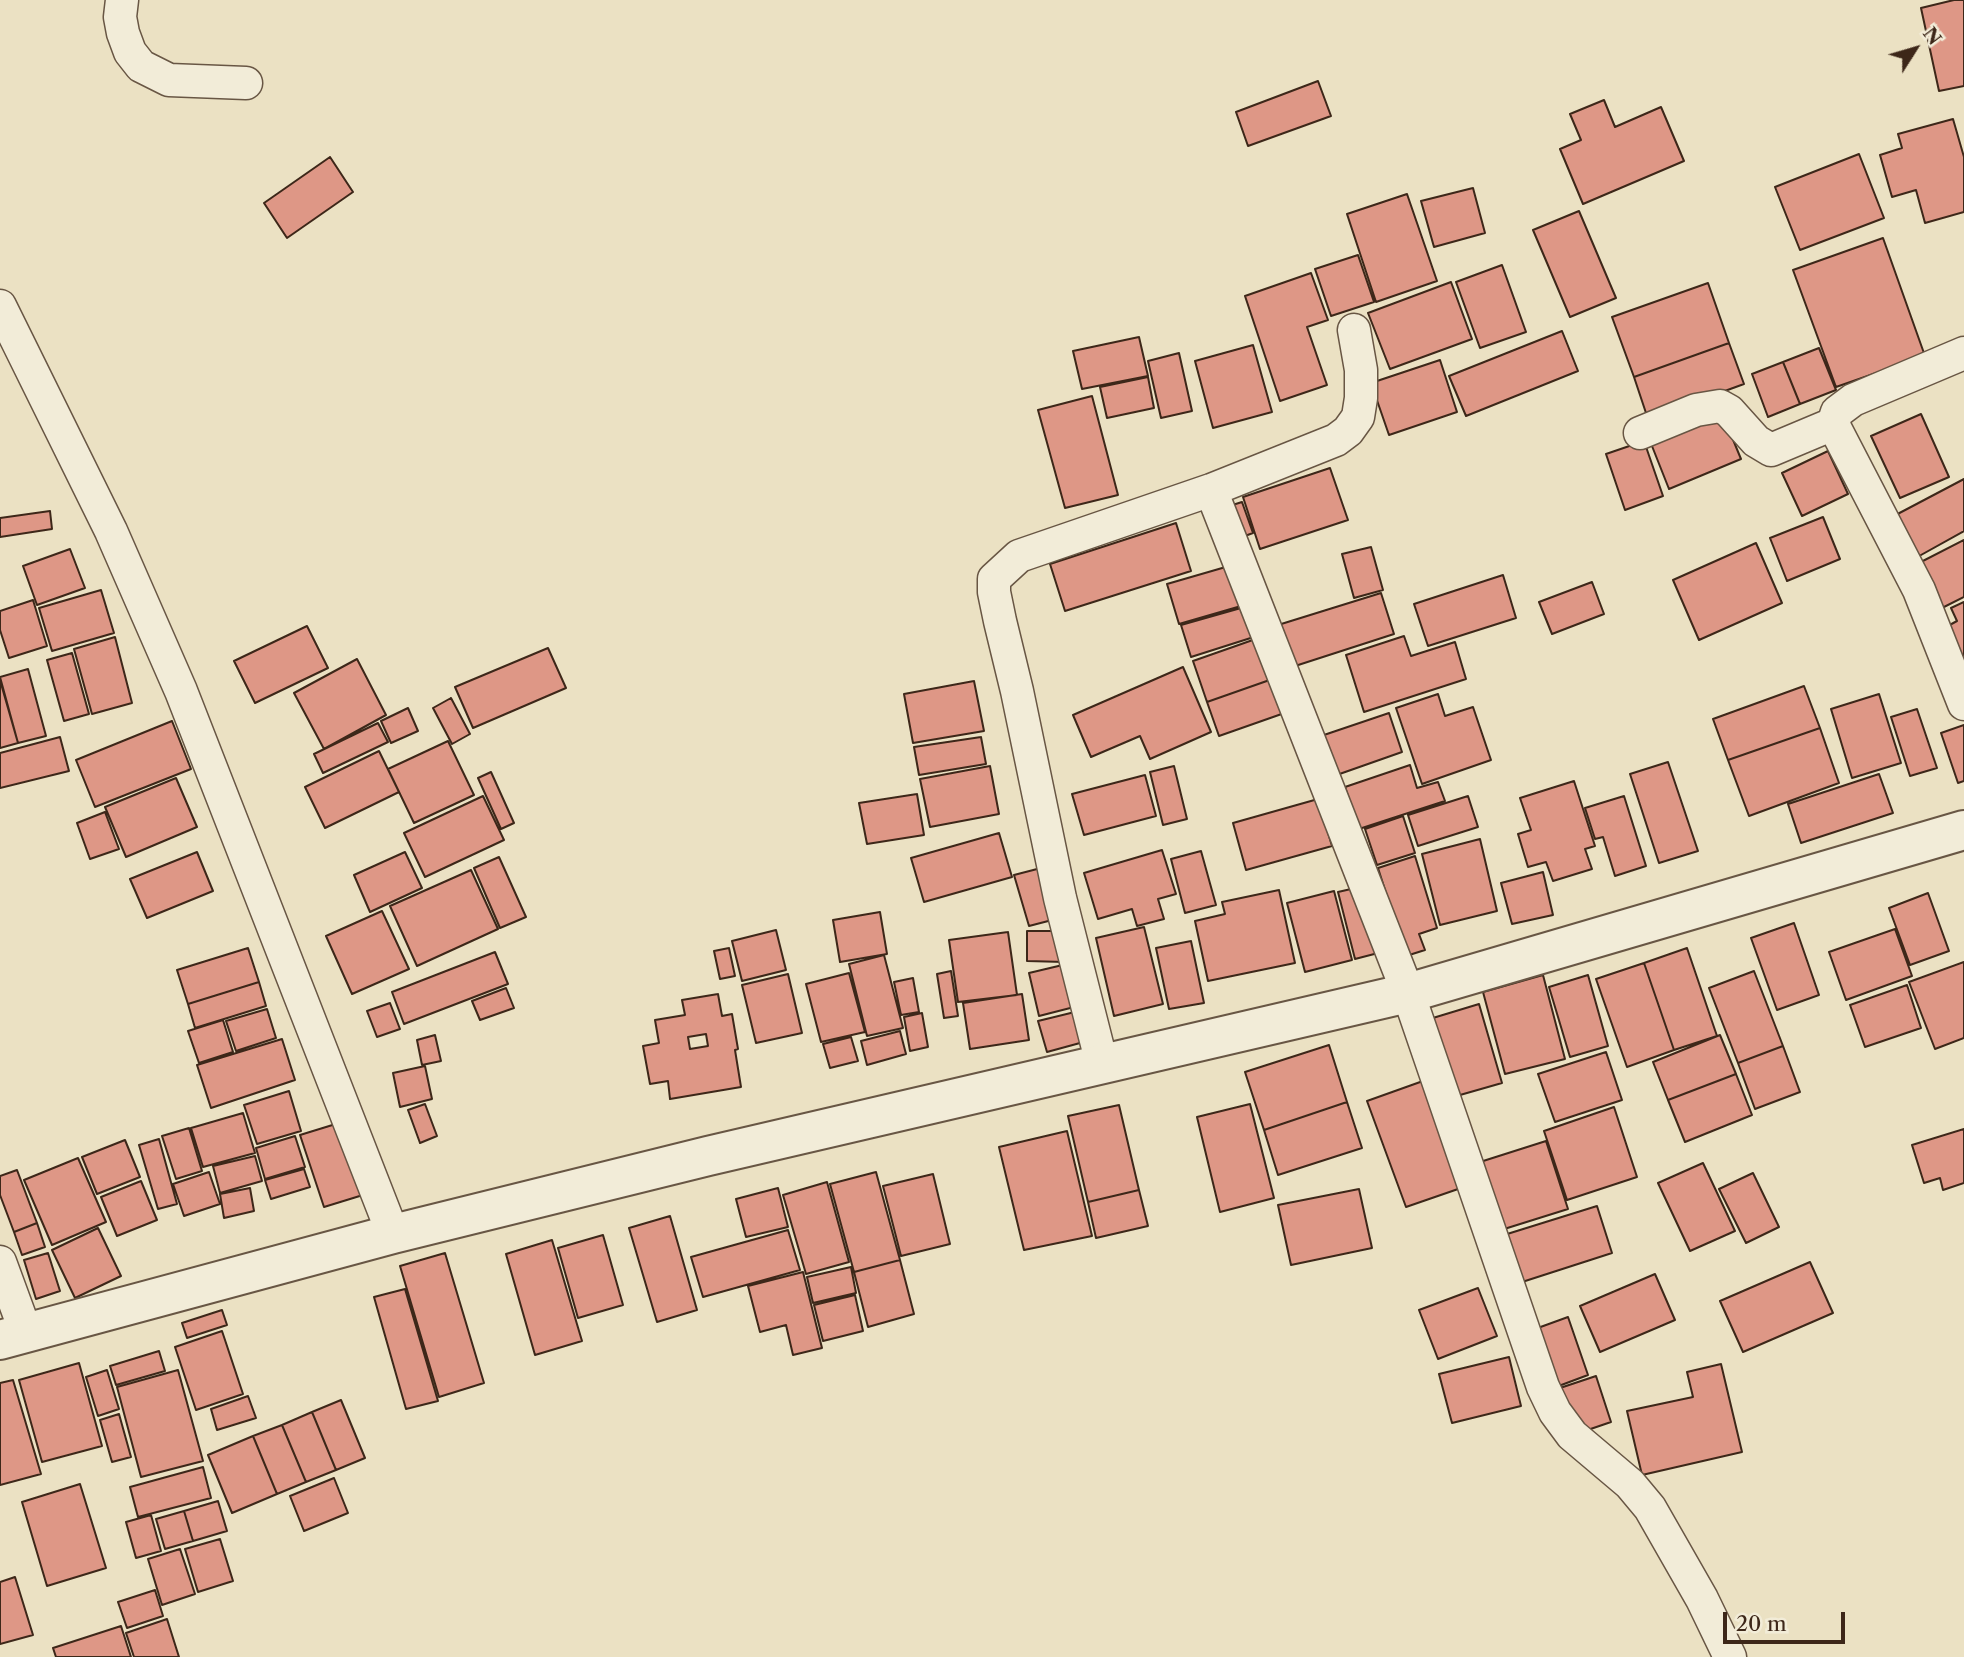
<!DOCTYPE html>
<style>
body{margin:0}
#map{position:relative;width:1964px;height:1657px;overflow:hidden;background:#ebe1c3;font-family:"Libre Caslon Text",serif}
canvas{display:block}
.north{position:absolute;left:1880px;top:14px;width:70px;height:70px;-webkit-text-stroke:5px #f2ecd8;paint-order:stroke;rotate:53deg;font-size:19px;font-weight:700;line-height:28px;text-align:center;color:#3d2719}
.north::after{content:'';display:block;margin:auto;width:24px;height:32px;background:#3d2719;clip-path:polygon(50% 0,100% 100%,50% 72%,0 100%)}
.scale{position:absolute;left:1723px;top:1612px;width:122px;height:32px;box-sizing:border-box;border:4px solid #3d2719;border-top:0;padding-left:9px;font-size:21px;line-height:24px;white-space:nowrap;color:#3d2719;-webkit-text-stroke:5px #f2ecd8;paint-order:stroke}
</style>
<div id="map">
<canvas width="1964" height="1657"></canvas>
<div class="north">N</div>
<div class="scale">20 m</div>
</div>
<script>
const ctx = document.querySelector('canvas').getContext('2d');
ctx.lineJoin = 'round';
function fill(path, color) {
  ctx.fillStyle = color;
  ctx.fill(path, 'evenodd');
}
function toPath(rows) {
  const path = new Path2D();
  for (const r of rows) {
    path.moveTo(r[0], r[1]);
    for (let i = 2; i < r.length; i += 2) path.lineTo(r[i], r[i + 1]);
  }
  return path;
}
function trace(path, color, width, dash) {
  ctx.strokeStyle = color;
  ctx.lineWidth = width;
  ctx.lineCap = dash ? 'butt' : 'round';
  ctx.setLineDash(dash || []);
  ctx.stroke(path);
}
const building = toPath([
 [1954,0,1964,0,1964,86,1939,91,1921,8,1954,0],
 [1318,81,1331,116,1248,146,1236,112,1318,81],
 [1604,100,1615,127,1661,107,1684,161,1583,204,1560,149,1581,140,1570,114,1604,100],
 [1953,119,1964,157,1964,212,1925,223,1916,190,1892,197,1880,155,1902,148,1898,134,1953,119],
 [1859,154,1884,218,1800,250,1775,187,1859,154],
 [330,157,353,192,287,238,264,203,330,157],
 [1473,188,1485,233,1434,247,1421,201,1473,188],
 [1407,194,1437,281,1376,302,1347,214,1407,194],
 [1579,211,1616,298,1570,317,1533,230,1579,211],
 [1883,238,1925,356,1836,387,1793,270,1883,238],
 [1358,255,1374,302,1331,316,1315,269,1358,255],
 [1502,265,1526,332,1480,348,1456,282,1502,265],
 [1311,273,1328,320,1307,327,1327,385,1280,401,1245,296,1311,273],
 [1451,282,1472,339,1390,369,1368,313,1451,282],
 [1708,283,1729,343,1634,377,1612,317,1708,283],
 [1562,331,1578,371,1466,416,1449,376,1562,331],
 [1139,337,1148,376,1082,389,1073,351,1139,337],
 [1729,343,1744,384,1648,419,1634,377,1729,343],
 [1253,345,1272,412,1213,428,1195,361,1253,345],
 [1819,348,1836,390,1800,404,1783,362,1819,348],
 [1179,353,1192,411,1161,418,1148,361,1179,353],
 [1440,360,1457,412,1389,435,1371,383,1440,360],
 [1783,362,1800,404,1768,417,1752,374,1783,362],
 [1148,377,1154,408,1107,418,1100,387,1148,377],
 [1092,396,1118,495,1065,508,1038,410,1092,396],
 [1722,413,1741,459,1669,489,1650,441,1722,413],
 [1921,414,1949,477,1900,498,1871,436,1921,414],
 [1644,441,1663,496,1625,510,1606,454,1644,441],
 [1828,451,1848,494,1802,516,1782,473,1828,451],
 [1330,468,1348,520,1260,549,1243,497,1330,468],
 [1964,479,1964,531,1912,560,1890,518,1964,479],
 [1242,502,1253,533,1234,540,1223,508,1242,502],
 [50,511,52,529,0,537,0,518,50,511],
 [1823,517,1840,559,1787,581,1770,538,1823,517],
 [1176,523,1191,571,1065,611,1050,564,1176,523],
 [1964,540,1964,597,1940,609,1917,564,1964,540],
 [1756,543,1782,603,1699,640,1673,580,1756,543],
 [1371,547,1383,590,1354,598,1342,554,1371,547],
 [70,549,85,588,37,605,23,566,70,549],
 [1236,564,1248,604,1179,624,1167,584,1236,564],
 [1503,575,1516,618,1428,646,1414,604,1503,575],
 [1592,582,1604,614,1552,634,1539,602,1592,582],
 [101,590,114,633,52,651,39,608,101,590],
 [1381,593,1394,634,1292,667,1278,625,1381,593],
 [33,600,47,646,9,658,0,630,0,611,33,600],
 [1964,602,1964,666,1946,627,1957,621,1951,608,1964,602],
 [1248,606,1257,636,1191,657,1181,625,1248,606],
 [307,626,328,668,255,703,234,661,307,626],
 [1267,635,1281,676,1207,702,1193,661,1267,635],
 [1404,636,1411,656,1455,642,1466,679,1364,712,1346,655,1404,636],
 [115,637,132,703,92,714,74,649,115,637],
 [548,648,566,688,473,728,455,687,548,648],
 [72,653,89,714,64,721,47,660,72,653],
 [357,659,386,715,324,749,294,693,357,659],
 [1183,667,1211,732,1150,759,1140,736,1091,757,1073,715,1183,667],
 [28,669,46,736,18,743,0,677,28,669],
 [1281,676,1293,710,1219,736,1207,702,1281,676],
 [0,680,18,743,0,748,0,680],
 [974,681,984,731,913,743,904,694,974,681],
 [1804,686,1820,728,1728,760,1713,719,1804,686],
 [1438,694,1445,716,1473,707,1491,760,1422,784,1396,708,1438,694],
 [1879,694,1901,763,1852,778,1831,709,1879,694],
 [451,698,470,734,452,744,433,708,451,698],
 [408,708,418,731,391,743,381,721,408,708],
 [1917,709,1937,768,1910,776,1891,717,1917,709],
 [1389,713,1402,752,1331,777,1318,737,1389,713],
 [172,721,191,769,95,807,76,760,172,721],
 [378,723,388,742,323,773,314,754,378,723],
 [1964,725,1964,781,1958,783,1941,733,1964,725],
 [1820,728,1839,783,1749,816,1728,760,1820,728],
 [60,737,69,771,0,788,0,753,60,737],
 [981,737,986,764,919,775,914,747,981,737],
 [448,741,474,795,414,823,388,769,448,741],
 [379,751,399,792,325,828,305,787,379,751],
 [1668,762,1698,851,1659,863,1630,774,1668,762],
 [1410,765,1417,788,1438,782,1445,801,1359,829,1345,787,1410,765],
 [990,766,999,814,930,827,920,779,990,766],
 [1174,766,1187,819,1163,825,1150,772,1174,766],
 [491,772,514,823,501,829,478,778,491,772],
 [1879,774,1893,813,1801,843,1788,804,1879,774],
 [1145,775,1156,816,1084,835,1072,794,1145,775],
 [176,778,197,827,126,857,105,807,176,778],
 [1574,781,1595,846,1585,849,1592,869,1553,881,1546,862,1528,867,1518,834,1531,830,1520,798,1574,781],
 [917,794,924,835,867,844,859,803,917,794],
 [483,796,504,840,425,877,404,833,483,796],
 [1468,796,1478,827,1418,846,1408,815,1468,796],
 [1624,796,1646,866,1615,876,1603,837,1595,839,1585,808,1624,796],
 [1318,799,1332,846,1246,870,1233,823,1318,799],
 [105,812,119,849,90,859,77,823,105,812],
 [1403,816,1415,853,1377,865,1365,829,1403,816],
 [999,833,1012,877,924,902,911,858,999,833],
 [1480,839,1497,911,1440,925,1422,854,1480,839],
 [1162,850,1176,894,1158,899,1164,919,1137,926,1132,909,1098,919,1084,873,1162,850],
 [1201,851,1216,905,1185,913,1171,859,1201,851],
 [197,852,213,891,147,918,130,879,197,852],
 [405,852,422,888,370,912,354,875,405,852],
 [1415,856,1437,928,1419,934,1425,950,1406,956,1378,868,1415,856],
 [499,857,526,917,500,928,474,868,499,857],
 [1041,868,1056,919,1029,926,1014,875,1041,868],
 [471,870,498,929,417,966,390,906,471,870],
 [1543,872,1553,915,1512,924,1501,883,1543,872],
 [1364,886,1382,952,1355,959,1338,892,1364,886],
 [1279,890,1295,963,1208,981,1195,921,1225,914,1222,902,1279,890],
 [1334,891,1352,960,1305,972,1287,903,1334,891],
 [1928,893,1949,951,1910,965,1889,908,1928,893],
 [382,911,409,969,352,994,326,936,382,911],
 [880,912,887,954,840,962,833,920,880,912],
 [1794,923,1819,995,1777,1010,1751,938,1794,923],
 [1144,927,1163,1004,1114,1016,1096,938,1144,927],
 [1895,929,1912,976,1846,1000,1829,952,1895,929],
 [776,930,786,970,742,981,732,941,776,930],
 [1027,931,1065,931,1065,962,1027,961,1027,931],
 [1008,932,1017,995,958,1002,949,940,1008,932],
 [1191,941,1204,1003,1169,1009,1156,948,1191,941],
 [248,948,259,982,188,1004,177,970,248,948],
 [729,948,735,976,720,979,714,951,729,948],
 [1687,948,1717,1036,1674,1050,1644,963,1687,948],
 [495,952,508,984,404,1024,392,992,495,952],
 [884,955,903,1028,867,1036,849,964,884,955],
 [1964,962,1964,1038,1935,1049,1909,982,1964,962],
 [1071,963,1082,1005,1039,1016,1029,973,1071,963],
 [1644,963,1674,1050,1627,1067,1596,979,1644,963],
 [951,971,958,1016,944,1018,937,974,951,971],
 [1754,971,1783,1046,1738,1063,1709,988,1754,971],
 [849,973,865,1032,821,1042,806,984,849,973],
 [788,974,802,1033,756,1043,742,985,788,974],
 [1543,975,1565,1059,1505,1074,1483,992,1543,975],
 [1588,975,1608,1046,1570,1057,1549,987,1588,975],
 [913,978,919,1012,901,1015,894,982,913,978],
 [259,982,266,1006,195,1028,188,1004,259,982],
 [1907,985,1921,1028,1865,1047,1850,1005,1907,985],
 [506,988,514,1008,480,1020,472,1001,506,988],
 [718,994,722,1016,732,1014,738,1049,735,1050,741,1087,670,1099,668,1081,650,1084,643,1046,659,1043,655,1020,685,1015,682,1000,718,994],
 [706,1034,708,1046,690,1049,688,1037,706,1034],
 [1022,994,1029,1040,970,1049,963,1003,1022,994],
 [390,1003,400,1029,377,1037,367,1011,390,1003],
 [1479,1004,1502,1083,1446,1099,1423,1021,1479,1004],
 [267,1009,276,1038,236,1051,226,1021,267,1009],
 [1083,1010,1091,1040,1047,1052,1038,1021,1083,1010],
 [922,1013,928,1047,910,1051,904,1017,922,1013],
 [223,1020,233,1052,199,1063,188,1031,223,1020],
 [900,1031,906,1054,867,1065,861,1041,900,1031],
 [435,1035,441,1061,422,1065,417,1040,435,1035],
 [1720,1035,1736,1074,1668,1100,1653,1062,1720,1035],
 [851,1037,858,1061,830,1068,823,1044,851,1037],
 [282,1039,295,1080,211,1108,197,1065,282,1039],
 [1329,1045,1347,1102,1264,1130,1245,1072,1329,1045],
 [1783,1046,1800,1092,1755,1109,1738,1063,1783,1046],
 [1606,1052,1622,1100,1555,1122,1538,1074,1606,1052],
 [425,1066,432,1099,400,1107,393,1073,425,1066],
 [1736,1074,1752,1115,1685,1142,1668,1100,1736,1074],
 [1423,1081,1461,1188,1406,1207,1367,1101,1423,1081],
 [289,1091,301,1131,257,1144,244,1105,289,1091],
 [1347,1102,1362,1148,1278,1175,1264,1130,1347,1102],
 [425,1104,437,1136,420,1143,408,1110,425,1104],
 [1250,1104,1274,1198,1220,1212,1197,1117,1250,1104],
 [1119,1105,1139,1190,1088,1202,1068,1116,1119,1105],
 [1614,1107,1637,1177,1567,1200,1544,1131,1614,1107],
 [243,1113,255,1153,203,1167,191,1128,243,1113],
 [339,1123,363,1195,324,1207,300,1135,339,1123],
 [189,1128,202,1171,176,1179,162,1136,189,1128],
 [1964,1129,1964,1183,1943,1190,1940,1178,1924,1183,1912,1145,1964,1129],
 [1067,1131,1092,1236,1024,1250,999,1147,1067,1131],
 [295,1136,305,1167,265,1179,256,1148,295,1136],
 [159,1139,177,1204,158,1209,139,1145,159,1139],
 [125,1140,140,1177,97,1194,82,1157,125,1140],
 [1546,1141,1568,1209,1501,1230,1480,1162,1546,1141],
 [255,1156,262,1181,220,1193,213,1166,255,1156],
 [78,1158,106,1222,52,1245,24,1180,78,1158],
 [1703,1163,1735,1231,1690,1251,1658,1183,1703,1163],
 [304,1169,310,1187,271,1199,265,1180,304,1169],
 [17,1170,37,1223,14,1232,0,1195,0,1176,17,1170],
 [209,1172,220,1204,184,1216,173,1184,209,1172],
 [876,1172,900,1260,854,1272,830,1184,876,1172],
 [1753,1173,1779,1227,1746,1243,1719,1189,1753,1173],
 [933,1174,950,1244,901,1256,883,1186,933,1174],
 [141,1181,157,1220,117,1236,101,1197,141,1181],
 [827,1182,849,1262,806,1274,783,1195,827,1182],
 [250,1188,254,1211,224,1218,220,1194,250,1188],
 [778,1188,788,1227,746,1237,736,1199,778,1188],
 [1359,1189,1372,1248,1291,1265,1278,1205,1359,1189],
 [1139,1190,1148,1226,1096,1238,1088,1202,1139,1190],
 [1597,1206,1612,1253,1519,1283,1504,1235,1597,1206],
 [670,1216,697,1310,657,1322,629,1228,670,1216],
 [37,1223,45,1247,22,1255,14,1232,37,1223],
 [98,1228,121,1276,75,1298,52,1250,98,1228],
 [788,1230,800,1270,703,1297,691,1257,788,1230],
 [603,1235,623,1305,578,1318,558,1248,603,1235],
 [552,1240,582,1341,535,1355,506,1254,552,1240],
 [48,1253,60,1291,36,1299,24,1260,48,1253],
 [445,1253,484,1383,439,1397,400,1266,445,1253],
 [900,1260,914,1314,868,1327,854,1272,900,1260],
 [1810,1262,1833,1313,1743,1352,1720,1301,1810,1262],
 [851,1267,856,1293,813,1303,807,1277,851,1267],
 [803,1272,822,1348,793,1355,786,1325,760,1332,748,1286,803,1272],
 [1655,1274,1675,1320,1600,1352,1580,1306,1655,1274],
 [1478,1288,1497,1336,1438,1359,1419,1310,1478,1288],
 [405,1289,438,1401,406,1409,374,1297,405,1289],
 [855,1295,863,1331,823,1341,814,1305,855,1295],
 [222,1310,227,1325,187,1338,182,1323,222,1310],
 [1568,1317,1588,1375,1556,1387,1535,1329,1568,1317],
 [222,1331,243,1394,196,1410,175,1347,222,1331],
 [159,1351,165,1371,116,1385,110,1366,159,1351],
 [1509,1357,1521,1406,1452,1423,1439,1374,1509,1357],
 [79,1363,102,1446,42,1462,19,1380,79,1363],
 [1721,1364,1742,1452,1642,1475,1627,1411,1693,1397,1687,1372,1721,1364],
 [107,1370,119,1409,98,1416,86,1377,107,1370],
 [178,1370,203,1461,141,1477,117,1387,178,1370],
 [1596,1376,1611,1422,1573,1435,1557,1389,1596,1376],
 [13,1380,41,1474,0,1485,0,1383,13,1380],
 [248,1396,256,1418,217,1430,211,1409,248,1396],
 [341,1400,365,1458,336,1470,312,1412,341,1400],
 [312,1412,336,1470,306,1482,282,1425,312,1412],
 [119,1414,131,1457,112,1462,100,1420,119,1414],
 [282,1425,306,1482,277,1494,253,1436,282,1425],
 [253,1436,277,1494,232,1513,208,1455,253,1436],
 [203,1467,211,1498,138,1517,130,1487,203,1467],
 [334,1478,348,1513,304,1531,290,1496,334,1478],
 [80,1484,106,1568,47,1586,22,1502,80,1484],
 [218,1501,227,1531,193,1541,184,1511,218,1501],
 [184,1511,193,1541,165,1549,156,1519,184,1511],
 [151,1515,161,1551,136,1558,126,1522,151,1515],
 [220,1539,233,1581,198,1592,185,1549,220,1539],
 [180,1549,195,1594,162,1605,148,1559,180,1549],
 [15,1577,33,1635,0,1644,0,1582,15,1577],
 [155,1590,163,1616,127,1628,118,1602,155,1590],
 [167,1619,179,1657,134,1657,126,1633,167,1619],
 [121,1626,131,1657,56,1657,53,1648,121,1626]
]);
fill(building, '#de9786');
trace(building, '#3d2719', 2);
const minor = toPath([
 [122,0,120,17,123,33,130,52,141,66,169,80,246,83],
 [0,306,111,531,181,691,393,1234],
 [1964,353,1853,400,1837,412,1833,424,1919,590,1964,704],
 [1640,433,1696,410,1720,406,1729,411,1756,441,1771,450,1833,424],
 [1211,490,1408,993,1543,1387,1555,1412,1572,1435,1630,1484,1650,1508,1702,1599,1730,1657],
 [1102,1064,1060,898,1017,691,1000,621,994,592,994,579,1019,556,1211,490,1336,440,1348,431,1358,417,1361,398,1361,370,1354,330],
 [0,1262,26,1333]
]);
const tertiary = toPath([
 [0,1340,393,1234,708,1156,1408,993,1964,830]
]);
trace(minor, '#685644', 35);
trace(tertiary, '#685644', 42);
trace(minor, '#f2ecd8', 32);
trace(tertiary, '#f2ecd8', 38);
</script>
